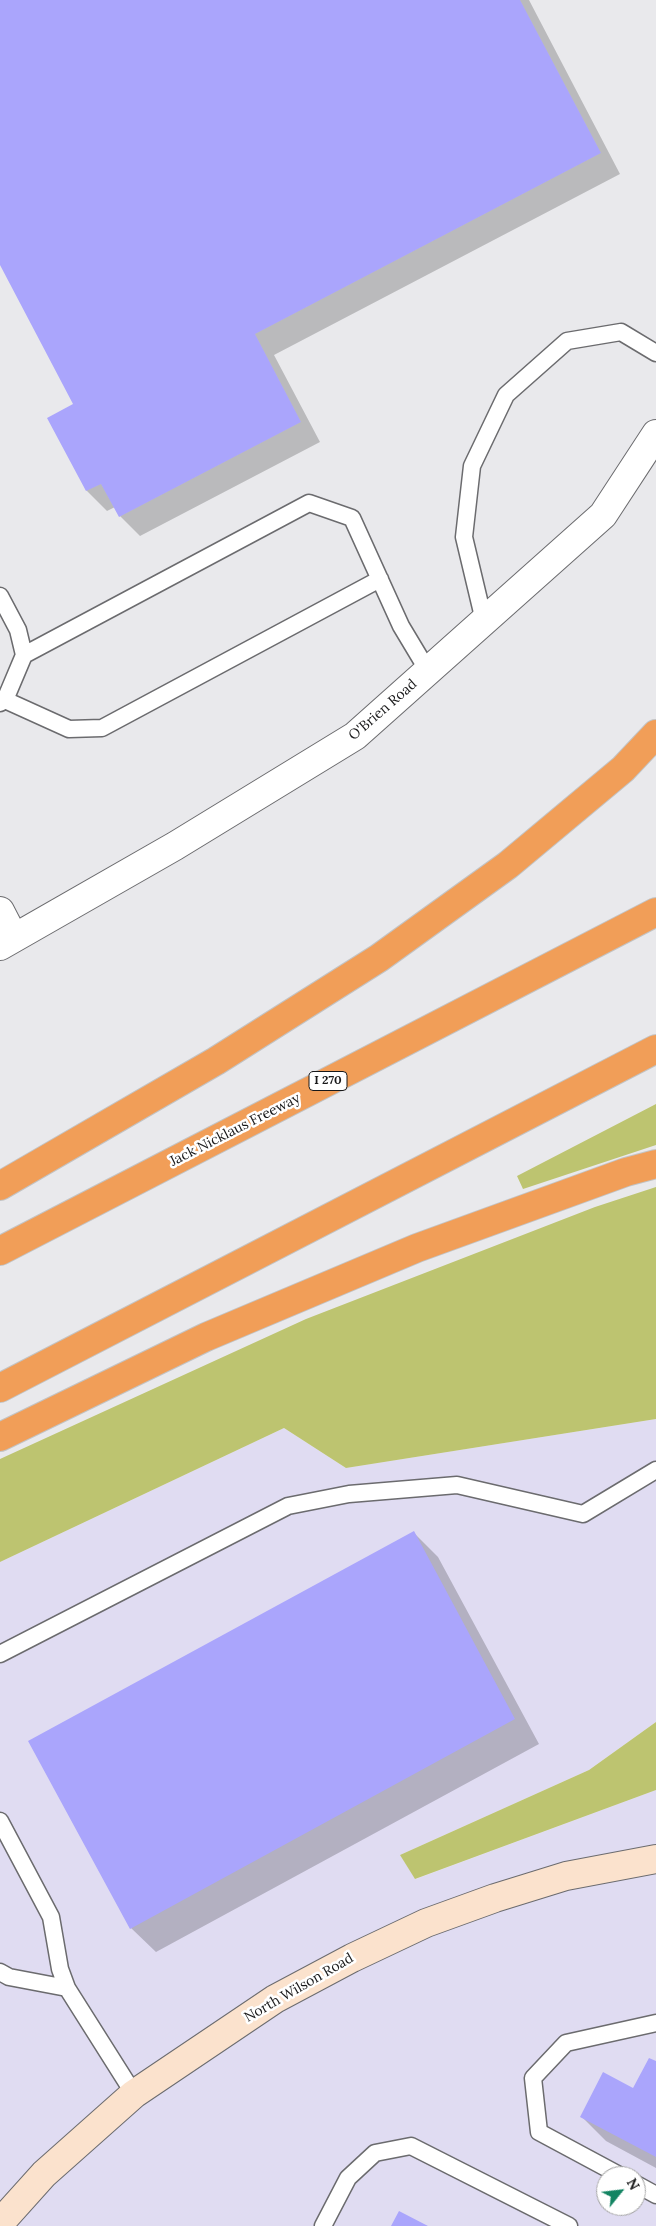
<!DOCTYPE html>
<style>
body{margin:0}
#map{position:relative;width:656px;height:2226px;overflow:hidden;background:#e9e9ec;font-family:Lora,serif}
canvas{display:block}
.north{position:absolute;left:596px;top:2166px;width:50px;height:50px;box-sizing:border-box;background:#fff;border:1px solid #a3a3a3;border-radius:50%;rotate:61deg;font-size:14px;font-weight:700;line-height:20px;text-align:center;color:#181819}
.north::after{content:'';display:block;margin:auto;width:18px;height:22px;background:#138462;clip-path:polygon(50% 0,100% 100%,50% 72%,0 100%)}
</style>
<div id="map">
<canvas width="656" height="2226"></canvas>
<div class="north">N</div>
</div>
<script>
const ctx = document.querySelector('canvas').getContext('2d');
ctx.lineJoin = 'round';
function fill(path, color) {
  ctx.fillStyle = color;
  ctx.fill(path, 'evenodd');
}
function toPath(rows) {
  const path = new Path2D();
  for (const r of rows) {
    path.moveTo(r[0], r[1]);
    for (let i = 2; i < r.length; i += 2) path.lineTo(r[i], r[i + 1]);
  }
  return path;
}
function trace(path, color, width, dash) {
  ctx.strokeStyle = color;
  ctx.lineWidth = width;
  ctx.lineCap = dash ? 'butt' : 'round';
  ctx.setLineDash(dash || []);
  ctx.stroke(path);
}
function write(font, color, halo, rows, align = 'center') {
  ctx.font = font + ' Lora,serif';
  ctx.lineWidth = 5;
  ctx.setLineDash([]);
  ctx.textBaseline = 'middle';
  ctx.strokeStyle = halo;
  ctx.fillStyle = color;
  for (const [text, x, y, turn = 0] of rows) {
    ctx.save();
    ctx.translate(x, y);
    ctx.rotate((+turn || 0) * Math.PI / 180);
    ctx.textAlign = isNaN(turn) ? turn : align;
    if (halo) ctx.strokeText(text, 0, 0);
    ctx.fillText(text, 0, 0);
    ctx.restore();
  }
}
fill(toPath([
 [656,1419,656,1722,589,1770,400,1855,416,1879,656,1790,656,2226,0,2226,0,1562,284,1428,346,1468],
 [606,2176,636,2176,636,2206,606,2206]
]), '#e0dcf2');
fill(toPath([
 [656,1104,656,1145,523,1189,517,1176],
 [656,1187,656,1419,346,1468,284,1428,0,1562,0,1459,306,1319,595,1207],
 [656,1722,656,1790,415,1879,400,1855,589,1770]
]), '#bdc470');
fill(toPath([
 [0,0,529,0,620,174,274,355,320,442,140,536,120,516,115,507,107,511,87,491,49,418,75,405,0,262],
 [414,1533,438,1557,539,1744,156,1952,131,1928],
 [656,2063,656,2168,606,2141,581,2116,634,2090]
]), '#0003');
fill(toPath([
 [0,0,520,0,601,153,255,334,301,422,119,517,101,484,86,491,47,418,73,404,0,265],
 [414,1531,515,1719,130,1929,28,1741],
 [649,2058,656,2061,656,2157,580,2117,603,2072,633,2088],
 [399,2211,428,2226,391,2226]
]), '#aaa5fc');
const service = toPath([
 [0,596,18,630,24,655,5,700,0,703],
 [484,621,464,537,472,466,506,395,567,341,621,332,656,353],
 [24,655,309,503,352,518,401,626,428,671],
 [5,700,69,729,102,728,380,579],
 [0,1654,288,1506,349,1494,457,1485,583,1514,656,1470],
 [0,1821,51,1917,60,1969,67,1988,134,2094],
 [0,1972,9,1977,67,1988],
 [621,2176,539,2132,533,2078,566,2043,656,2023],
 [636,2184,656,2195],
 [323,2226,348,2178,375,2153,411,2146,569,2226]
]);
const minor = toPath([
 [0,911,14,938],
 [0,946,175,846,355,736,603,515,656,434]
]);
const secondary = toPath([
 [0,2223,44,2174,134,2094,275,1999,352,1958,426,1923,495,1898,566,1876,656,1859]
]);
const motorway = toPath([
 [0,1186,216,1061,379,958,508,865,623,769,656,734],
 [0,1251,656,912],
 [0,1388,656,1049],
 [0,1437,206,1337,417,1248,626,1172,656,1164]
]);
trace(service, '#6b6b6e', 19);
trace(minor, '#6b6b6e', 30);
trace(secondary, '#6b6b6e', 30);
trace(motorway, '#c3c3c3', 30);
trace(service, '#fff', 16);
trace(minor, '#fff', 28);
trace(secondary, '#fbe2cd', 28);
trace(motorway, '#f19e58', 28);
for (const [x, y, w] of [
 [328,1081,38]
]) {
  const box = new Path2D();
  box.roundRect(x - w / 2, y - 9.5, w, 19, 4);
  ctx.fillStyle = '#fff';
  ctx.fill(box);
  trace(box, '#181819', 1);
}
write('bold 12px', '#181819', null, [
 ["I 270",328,1081]
]);
write('14px', '#181819', '#fff', [
 ["O'Brien Road",383,710,-41],
 ["Jack Nicklaus Freeway",235,1130,-27],
 ["North Wilson Road",299,1988,-30]
]);
</script>
